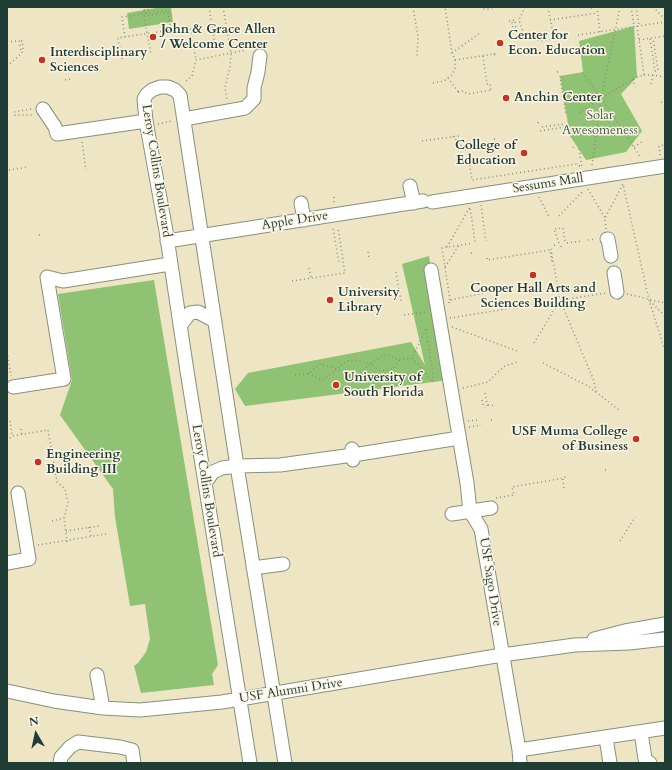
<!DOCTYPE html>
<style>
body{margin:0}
#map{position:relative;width:672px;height:770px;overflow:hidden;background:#eee5c5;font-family:Cardo,serif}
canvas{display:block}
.frame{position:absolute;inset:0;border:8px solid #1f3d34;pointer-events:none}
.north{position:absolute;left:16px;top:714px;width:40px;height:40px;-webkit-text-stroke:3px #fcf5e5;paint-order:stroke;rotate:351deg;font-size:11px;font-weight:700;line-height:16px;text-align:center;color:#1f3d34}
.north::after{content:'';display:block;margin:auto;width:14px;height:18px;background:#1f3d34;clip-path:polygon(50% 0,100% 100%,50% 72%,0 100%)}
</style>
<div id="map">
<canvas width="672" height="770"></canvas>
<div class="frame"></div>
<div class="north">N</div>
</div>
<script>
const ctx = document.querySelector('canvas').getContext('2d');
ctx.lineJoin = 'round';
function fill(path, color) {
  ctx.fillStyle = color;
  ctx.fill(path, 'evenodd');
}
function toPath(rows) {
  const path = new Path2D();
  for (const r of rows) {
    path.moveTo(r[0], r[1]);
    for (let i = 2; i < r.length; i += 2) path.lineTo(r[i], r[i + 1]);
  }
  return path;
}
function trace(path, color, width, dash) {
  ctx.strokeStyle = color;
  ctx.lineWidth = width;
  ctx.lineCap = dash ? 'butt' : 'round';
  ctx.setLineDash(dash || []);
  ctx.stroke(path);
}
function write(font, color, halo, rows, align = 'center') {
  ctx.font = font + ' Cardo,serif';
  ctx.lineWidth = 3;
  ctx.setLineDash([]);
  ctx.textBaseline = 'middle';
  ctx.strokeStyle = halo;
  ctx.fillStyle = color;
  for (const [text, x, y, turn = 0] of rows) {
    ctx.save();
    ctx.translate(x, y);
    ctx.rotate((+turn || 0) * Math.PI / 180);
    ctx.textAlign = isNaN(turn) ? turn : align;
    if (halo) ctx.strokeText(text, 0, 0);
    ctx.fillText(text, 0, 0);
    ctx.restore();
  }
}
fill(toPath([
 [162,7,171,7,173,22,129,29,127,13],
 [634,26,637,77,621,94,642,131,626,152,586,160,570,136,560,76,583,72,579,41],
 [429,256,449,380,245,406,235,389,248,373,411,342,425,365,402,264],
 [154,280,218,665,212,674,214,685,141,693,134,666,138,663,146,652,150,639,145,604,130,606,115,517,113,489,60,415,72,380,58,294]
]), '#90c273');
const minor = toPath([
 [43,109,55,127,57,134,146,121],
 [184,119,245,108,254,99,254,88,258,72,260,56],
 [410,186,414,203],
 [432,202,665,166],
 [301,203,304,220],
 [607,239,608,239,611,256],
 [167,241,423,201],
 [431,270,467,483,470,511,481,529,519,750,665,728],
 [614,273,617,292],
 [180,326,190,313,198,312,215,321],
 [13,387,64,379,47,277,63,281,170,264],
 [353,460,353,455,459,438],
 [205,483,213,472,222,468,237,466,280,465,353,455,352,449],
 [452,514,491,508],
 [7,563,29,559,18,493],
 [253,568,283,564],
 [594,639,625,631,665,624],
 [97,675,103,708],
 [7,691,54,701,103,708,140,710,222,702,502,655,575,645,629,643,665,639],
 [641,732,645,759,650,763],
 [606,738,610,763],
 [519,750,520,763],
 [60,763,61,757,70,747,78,742,120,747,132,750,134,763],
 [250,763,187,371,166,231,146,121,144,99,147,94,152,90,160,87,168,87,175,90,180,95,237,466,285,763]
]);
trace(minor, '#86917c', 15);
trace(toPath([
 [143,7,144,13],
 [209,7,215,44],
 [223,7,231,53,230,67,225,87,227,100],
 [413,7,418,37,417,56],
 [480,7,484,9,490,9,493,7],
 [525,7,519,20,522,29,526,35,532,39,541,41,554,39,548,7],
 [597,7,600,32],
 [631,7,634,26],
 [636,7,639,26],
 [653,7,665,19],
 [591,8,596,7],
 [148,9,144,16,151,54],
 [144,10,147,7],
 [168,12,171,30],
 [144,16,168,12],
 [550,20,597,13],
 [509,21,515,20,516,29,513,29,512,22],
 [578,35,665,22],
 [125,37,122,17,168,10,168,12],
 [650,39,655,71,658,70,653,38],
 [639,40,665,36],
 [7,42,19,41,21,51],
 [452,53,480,33],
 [494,54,497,52],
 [483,56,487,84,490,84,491,91],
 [122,59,118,38,190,27,196,60],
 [455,60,494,54,497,56],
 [7,66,22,53,23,47,22,41,19,41],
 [557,72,560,71],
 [583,73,601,98],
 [644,75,653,75,665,77],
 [560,76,566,115],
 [448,78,459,93],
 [633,79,635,87],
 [65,80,70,79],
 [186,81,192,76,196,60,246,50],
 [433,83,444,81,452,75,455,68,455,60,452,53,445,7],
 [651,84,653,75],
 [458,92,463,91,468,94,492,90],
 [601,98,620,7],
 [661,102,665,105],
 [31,109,14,112,15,115,32,115],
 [579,113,601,98,637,77,644,75,637,26],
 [538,122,538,123],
 [158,124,172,121],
 [542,127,565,124],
 [540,131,565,127],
 [453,136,460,145,467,148,472,180,576,164,582,167],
 [494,139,495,139],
 [422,141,459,136],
 [82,142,86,170],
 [573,147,574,148],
 [634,147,643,141],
 [467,148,468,142],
 [579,149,582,167],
 [660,155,659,146,665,145],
 [592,165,601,98,641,158],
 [9,170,28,167],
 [588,189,605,218],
 [334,197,334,203],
 [539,197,549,217],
 [481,205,486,241],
 [559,216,584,190],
 [333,229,339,263],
 [606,229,605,218,623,184,649,300,665,351],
 [39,235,41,235],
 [588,240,596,239],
 [559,243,554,229,563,228,565,242],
 [567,243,582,241],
 [554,245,556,245],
 [561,246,561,247],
 [447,247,470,207,475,242],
 [551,249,560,300],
 [368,252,369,259],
 [471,253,472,253],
 [487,258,487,260,550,250,552,262,553,261],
 [445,267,459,245],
 [309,268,311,278],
 [396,272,401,301],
 [292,281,345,273,338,228],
 [627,294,665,303],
 [450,300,442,248,473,243],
 [650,301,665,316],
 [449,303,450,300,485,293,489,289],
 [404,315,426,312],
 [450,318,606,293],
 [452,327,517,351],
 [426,329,433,375,433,382,412,358,426,329],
 [534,343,560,300,594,381,596,392],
 [7,352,11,376],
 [543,363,588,386,619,410],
 [308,374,323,380,337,369,350,376,358,375,370,364,381,371,393,369,399,360],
 [295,375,308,374,320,364,337,369,346,361,357,360,370,364,382,356,388,355,399,360,412,358],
 [463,388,488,382,497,373,505,366,517,362],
 [485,393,488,408],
 [482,400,484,408],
 [488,405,496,406],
 [491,420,494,420],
 [7,421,10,420,12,436],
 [468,421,478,420],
 [469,427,481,425],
 [21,429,22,436],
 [7,441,12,436,48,430,57,482,65,489,68,503,64,518,67,542],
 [605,470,608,470],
 [563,479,564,490],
 [496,498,514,495,512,487,564,478,566,476],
 [52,521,64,518],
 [89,527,91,536],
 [66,531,99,526],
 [620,541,635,517],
 [38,545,106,534]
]), '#86917c', 1.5, [1, 3]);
trace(minor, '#fff', 13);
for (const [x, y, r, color] of [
 [153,37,4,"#c8321e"],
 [500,43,4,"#c8321e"],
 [42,60,4,"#c8321e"],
 [506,98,4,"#c8321e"],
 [524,153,4,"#c8321e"],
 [533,275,4,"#c8321e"],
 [330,300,4,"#c8321e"],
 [336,385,4,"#c8321e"],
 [636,439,4,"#c8321e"],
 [38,462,4,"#c8321e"]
]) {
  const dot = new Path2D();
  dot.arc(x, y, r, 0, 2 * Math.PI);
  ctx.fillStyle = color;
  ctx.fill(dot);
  trace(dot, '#fcf5e5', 1.5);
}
write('bold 13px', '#1f3d34', '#fcf5e5', [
 ["John & Grace Allen",161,30],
 ["/ Welcome Center",161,45],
 ["Center for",508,36],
 ["Econ. Education",508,51],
 ["Interdisciplinary",50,53],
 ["Sciences",50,68],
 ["Anchin Center",514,98],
 ["College of",516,146,"right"],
 ["Education",516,161,"right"],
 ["Cooper Hall Arts and",533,289,"center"],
 ["Sciences Building",533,304,"center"],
 ["University",338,293],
 ["Library",338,308],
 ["University of",344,378],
 ["South Florida",344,393],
 ["USF Muma College",628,432,"right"],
 ["of Business",628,447,"right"],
 ["Engineering",46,455],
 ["Building III",46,470]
], 'left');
write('13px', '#3b5e44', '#fcf5e5', [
 ["Solar",600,116],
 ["Awesomeness",600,131]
]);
write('13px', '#1f3d34', '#fcf5e5', [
 ["Leroy Collins Boulevard",156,171,81],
 ["Sessums Mall",548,184,-9],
 ["Apple Drive",295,221,-9],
 ["Leroy Collins Boulevard",206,491,81],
 ["USF Sago Drive",490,582,81],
 ["USF Alumni Drive",291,691,-9]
]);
</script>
